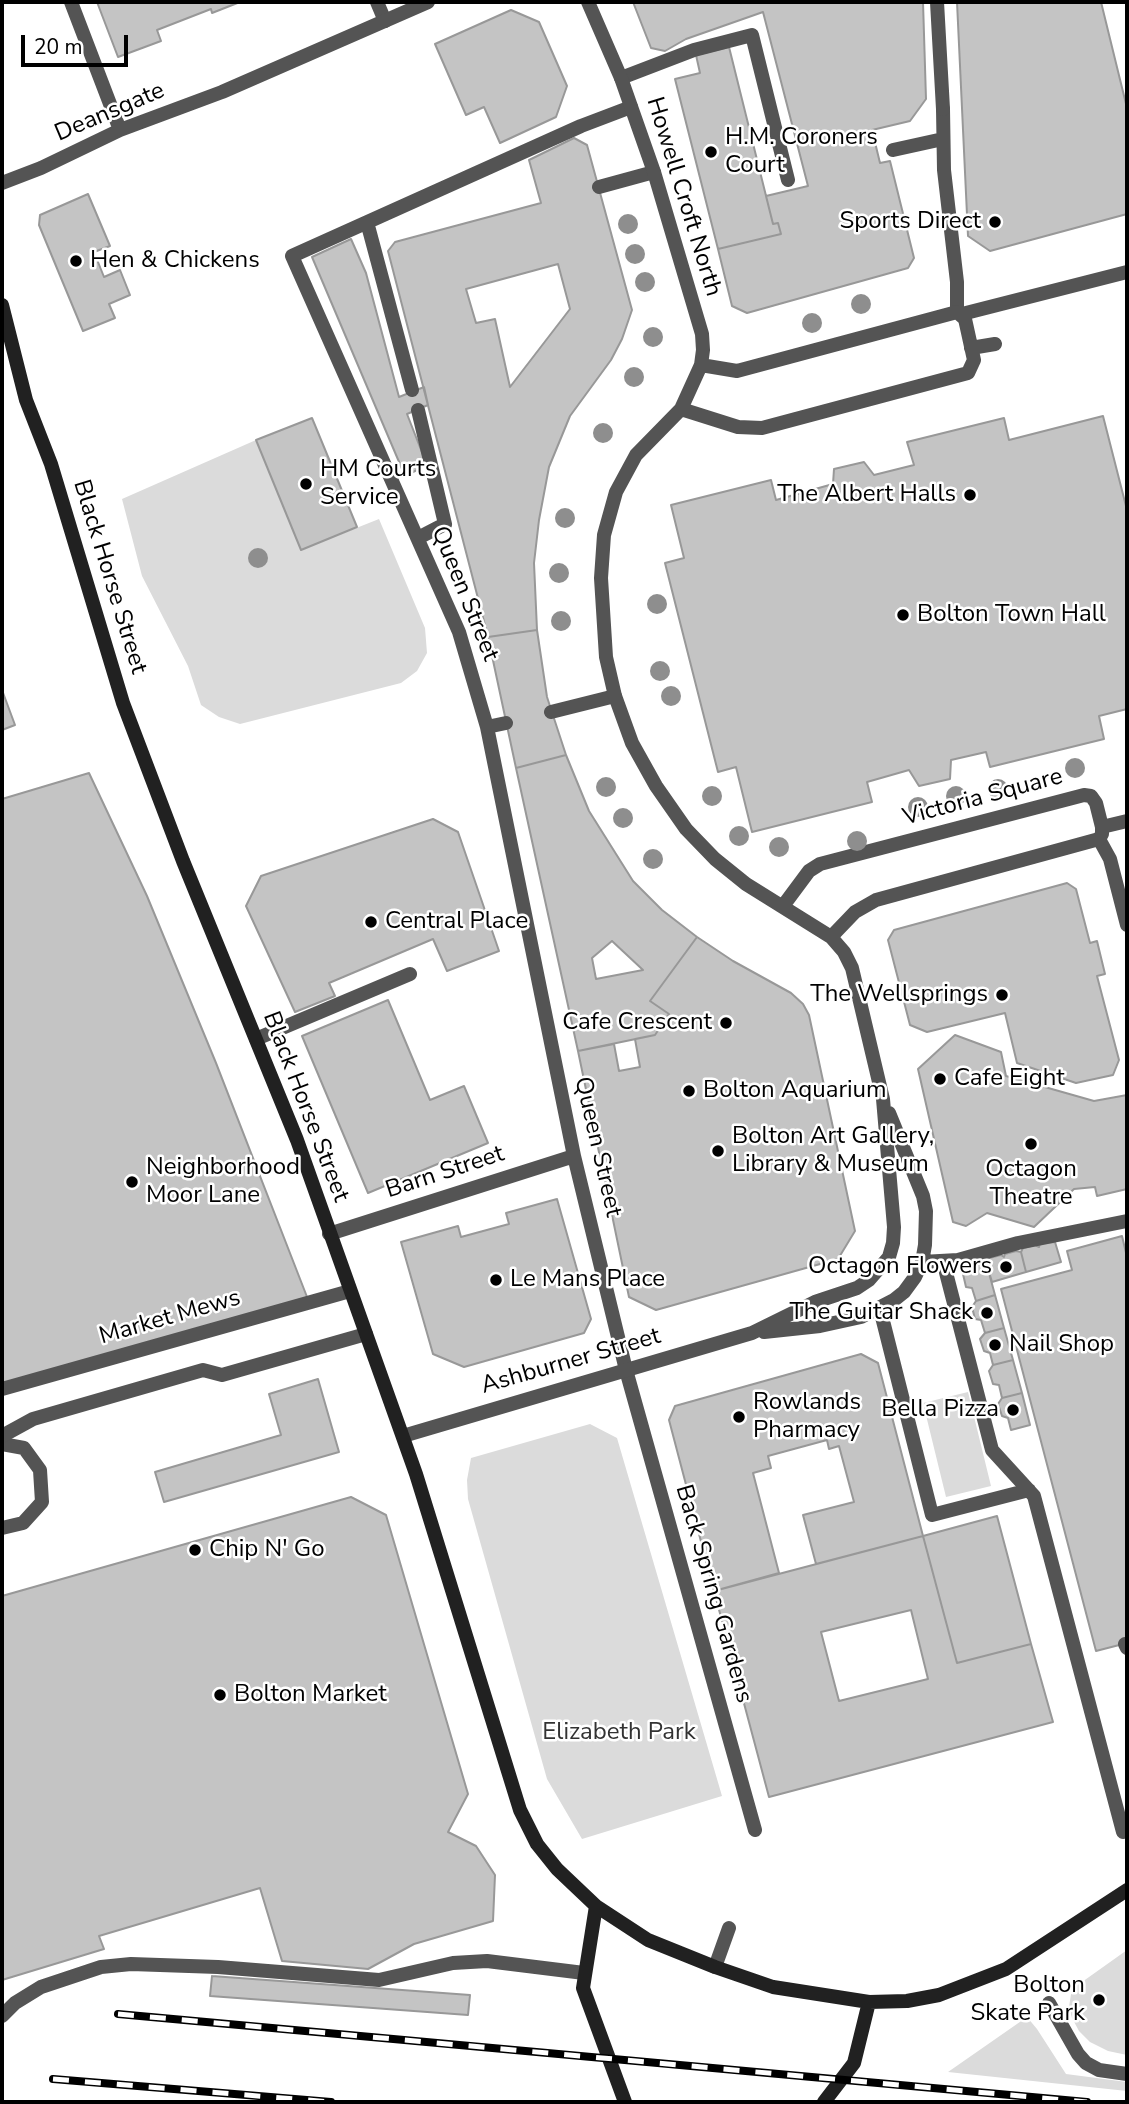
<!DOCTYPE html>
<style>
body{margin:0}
#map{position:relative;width:1129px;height:2104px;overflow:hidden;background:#fff;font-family:"Nunito Sans",sans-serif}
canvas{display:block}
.frame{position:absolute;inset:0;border:4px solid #000;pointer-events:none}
.scale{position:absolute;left:21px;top:35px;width:107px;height:32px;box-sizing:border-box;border:4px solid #000;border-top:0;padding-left:9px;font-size:21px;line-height:24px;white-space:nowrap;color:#000;-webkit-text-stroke:5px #fff;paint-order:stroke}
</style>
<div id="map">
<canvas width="1129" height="2104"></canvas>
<div class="frame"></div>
<div class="scale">20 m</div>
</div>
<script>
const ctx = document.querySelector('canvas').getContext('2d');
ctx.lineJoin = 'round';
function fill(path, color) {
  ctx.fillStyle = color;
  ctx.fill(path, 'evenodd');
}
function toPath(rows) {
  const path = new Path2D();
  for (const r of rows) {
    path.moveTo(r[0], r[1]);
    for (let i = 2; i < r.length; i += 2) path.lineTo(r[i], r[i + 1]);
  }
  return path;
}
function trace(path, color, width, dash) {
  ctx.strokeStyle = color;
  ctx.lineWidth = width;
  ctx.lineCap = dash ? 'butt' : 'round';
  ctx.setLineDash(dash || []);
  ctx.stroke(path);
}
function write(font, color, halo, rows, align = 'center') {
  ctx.font = font + ' "Nunito Sans",sans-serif';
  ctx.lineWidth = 5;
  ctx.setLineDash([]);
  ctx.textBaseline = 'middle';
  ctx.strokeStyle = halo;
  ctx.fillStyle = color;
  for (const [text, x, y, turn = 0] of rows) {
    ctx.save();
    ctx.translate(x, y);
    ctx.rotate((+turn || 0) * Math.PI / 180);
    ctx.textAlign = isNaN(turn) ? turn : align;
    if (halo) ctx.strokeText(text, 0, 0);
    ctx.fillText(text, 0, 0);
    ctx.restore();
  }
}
fill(toPath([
 [256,440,301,550,379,519,425,628,427,653,417,671,401,683,240,724,219,717,201,705,188,666,142,576,122,499],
 [968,1392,991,1486,946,1497,923,1403],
 [590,1424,617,1438,722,1796,582,1839,547,1779,468,1499,467,1480,471,1458],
 [1127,1950,1127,2055,1108,2051,1090,2042,1079,2031,1072,2018,1069,2007,1071,1994,1075,1987],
 [1027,2017,1037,2029,1066,2074,1127,2082,1127,2091,948,2072]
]), '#dbdbdb');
const building = toPath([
 [97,2,240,2,212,13,211,9,157,30,161,41,118,57,97,2],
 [633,2,923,2,926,99,910,121,872,130,880,163,890,161,914,258,908,268,747,313,732,306,718,249,781,234,778,223,773,224,766,196,808,186,763,12,686,39,665,51,651,48,633,2],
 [957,2,1101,2,1127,108,1127,214,990,251,968,236,957,2],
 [511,10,539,22,567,86,556,117,500,143,484,107,466,115,435,44,511,10],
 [729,47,773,224,778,223,781,234,718,249,675,79,700,73,696,55,729,47],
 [574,138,587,145,632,310,622,339,611,360,570,416,549,467,539,520,534,563,537,630,488,637,388,251,395,242,541,203,529,160,574,138],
 [558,264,570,309,510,387,495,319,476,323,466,289,558,264],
 [88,194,110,246,94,252,104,277,120,270,130,295,109,304,115,318,83,331,39,225,40,215,88,194],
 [351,239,366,273,399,397,424,387,428,405,407,414,425,460,421,468,405,476,312,257,351,239],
 [1103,416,1127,510,1127,709,1099,716,1104,739,990,767,986,752,951,760,950,779,919,786,909,770,867,782,872,802,752,832,736,767,718,772,665,563,684,558,671,505,771,480,776,500,833,484,834,469,864,462,874,475,914,465,907,442,1004,418,1009,440,1103,416],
 [312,418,357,527,301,550,256,440,312,418],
 [537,630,547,697,566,755,516,768,488,637,537,630],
 [2,690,15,725,2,730,2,690],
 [566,755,589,811,633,881,662,910,697,937,650,1001,669,1014,655,1035,578,1051,516,768,566,755],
 [612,941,643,970,596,979,592,958,612,941],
 [89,773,147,896,216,1063,309,1302,2,1390,2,799,89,773],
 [433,819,458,832,499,951,447,971,433,939,329,983,335,996,295,1012,246,906,261,876,433,819],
 [1067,883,1076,889,1090,943,1097,941,1105,974,1097,976,1119,1060,1113,1075,1076,1083,1017,1063,1005,1013,927,1032,910,1025,888,940,894,930,1067,883],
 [697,937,733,961,791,993,803,1004,809,1015,855,1231,838,1259,656,1310,629,1297,578,1051,614,1044,619,1071,640,1067,635,1039,655,1035,669,1014,650,1001,697,937],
 [388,1000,430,1100,464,1086,488,1143,368,1193,302,1036,388,1000],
 [955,1035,1001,1052,1006,1076,1094,1101,1127,1095,1127,1189,1097,1196,1095,1187,1074,1189,1034,1227,987,1213,966,1226,953,1222,918,1069,955,1035],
 [557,1199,591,1319,584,1333,464,1367,433,1354,401,1242,458,1226,461,1237,509,1224,506,1213,557,1199],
 [1122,1236,1127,1257,1127,1643,1096,1651,1001,1289,1072,1270,1067,1251,1122,1236],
 [1055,1242,1061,1262,1026,1272,1021,1252,1023,1248,1035,1245,1039,1247,1040,1243,1055,1242],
 [1016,1251,1021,1252,1026,1272,992,1282,986,1262,989,1258,1001,1255,1004,1257,1005,1254,1016,1251],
 [986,1262,995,1295,976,1301,972,1288,966,1287,963,1274,967,1268,986,1262],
 [995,1295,1004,1328,985,1333,981,1320,975,1319,972,1307,976,1301,995,1295],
 [1004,1328,1013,1360,993,1365,990,1353,984,1351,980,1339,985,1333,1004,1328],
 [861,1354,878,1363,923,1536,816,1564,803,1515,854,1502,839,1446,829,1449,827,1440,768,1456,771,1468,753,1473,779,1573,714,1591,669,1420,675,1406,861,1354],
 [1013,1360,1022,1393,1002,1398,999,1385,993,1384,989,1371,993,1365,1013,1360],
 [318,1379,339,1452,164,1502,155,1472,281,1435,269,1394,318,1379],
 [1022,1393,1030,1425,1011,1430,1008,1418,1002,1416,998,1404,1002,1398,1022,1393],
 [351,1497,386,1515,468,1794,448,1832,476,1846,495,1875,493,1921,414,1944,368,1969,282,1961,260,1888,99,1936,104,1949,2,1980,2,1596,351,1497],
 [997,1516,1031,1644,957,1663,923,1536,997,1516],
 [923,1536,957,1663,1031,1644,1053,1722,769,1797,714,1591,923,1536],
 [911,1610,928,1679,839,1701,821,1632,911,1610],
 [212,1976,470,1995,468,2015,210,1996,212,1976]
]);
fill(building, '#c4c4c4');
trace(building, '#989898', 2);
trace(toPath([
 [377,2,385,21],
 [621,78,694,50,752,35,788,180],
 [631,107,581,126,292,256,459,632,487,727,574,1156,626,1370,755,1830],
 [943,109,944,170,957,282,957,312],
 [893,150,943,139],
 [599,187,654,172],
 [367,222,412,390],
 [418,538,445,524,418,410],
 [551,712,615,696],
 [487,727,506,723],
 [1099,839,1110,859,1127,925],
 [256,1039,410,974],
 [329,1234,574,1156],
 [2,1444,24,1448,40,1470,42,1502,23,1523,2,1528],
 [1125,1644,1127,1648],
 [715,1967,729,1928],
 [2,2016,15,2003,41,1987,101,1967,131,1964,218,1967,379,1980,453,1963,487,1961,584,1973]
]), '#545454', 14);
trace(toPath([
 [71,2,120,130],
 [937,2,943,109],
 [2,183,41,168,120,130,222,92,428,2],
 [962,314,1127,272],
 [971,348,995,344],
 [681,409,738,427,762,428,968,373,974,360,965,319,957,312,737,371,701,365],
 [1102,827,1127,821],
 [783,906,809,871,820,864,1084,795,1091,796,1096,803,1102,827,1102,834,1099,839,876,900,855,912,831,937],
 [943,1261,992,1450,1034,1496,1123,1832],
 [922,1262,958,1260,1018,1243,1127,1221],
 [880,1309,932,1515,1029,1490],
 [764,1332,820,1326,861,1317,894,1300,904,1292,915,1277,922,1262,925,1245,926,1211,923,1196,889,1113],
 [2,1389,350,1291],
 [2,1436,33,1419,203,1370,222,1375,366,1334],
 [403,1436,752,1333,815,1302,857,1288,869,1280,889,1257,893,1243,894,1227,883,1099,852,968,844,952,831,937,746,884,715,859,686,829,656,786,632,743,615,696,606,657,601,578,604,535,616,492,636,455,681,409,701,365,703,350,702,334,654,172,621,78,588,2],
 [1049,2003,1078,2054,1086,2063,1099,2070,1127,2074]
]), '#545454', 14);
trace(toPath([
 [2,305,26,400,51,464,123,703,183,861,297,1140,416,1474,520,1810,537,1844,557,1869,596,1906,648,1940,715,1967,773,1987,869,2002,907,2001,939,1995,1006,1969,1127,1890],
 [596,1906,583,1988,625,2102],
 [824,2102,854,2063,869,2002]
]), '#212121', 14);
const rail = toPath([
 [118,2014,1087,2102],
 [53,2079,331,2102]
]);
trace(rail, '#000', 8);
trace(rail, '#fff', 5, [16]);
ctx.fillStyle = '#8e8e8e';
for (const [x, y] of [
 [628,224],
 [635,254],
 [645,282],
 [861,304],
 [812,323],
 [653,337],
 [634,377],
 [603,433],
 [565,518],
 [258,558],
 [559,573],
 [657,604],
 [561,621],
 [660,671],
 [671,696],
 [1075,768],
 [606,787],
 [998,789],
 [712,796],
 [956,796],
 [918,807],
 [623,818],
 [739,836],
 [857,841],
 [779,847],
 [653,859]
]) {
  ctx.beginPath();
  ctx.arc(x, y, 10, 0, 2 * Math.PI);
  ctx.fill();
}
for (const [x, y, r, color] of [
 [711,152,7,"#000"],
 [995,222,7,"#000"],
 [76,261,7,"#000"],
 [306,484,7,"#000"],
 [970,495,7,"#000"],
 [903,615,7,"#000"],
 [371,922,7,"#000"],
 [1002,995,7,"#000"],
 [726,1023,7,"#000"],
 [940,1079,7,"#000"],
 [689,1091,7,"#000"],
 [1031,1144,7,"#000"],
 [718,1151,7,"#000"],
 [132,1182,7,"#000"],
 [1006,1267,7,"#000"],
 [496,1280,7,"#000"],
 [987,1313,7,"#000"],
 [995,1345,7,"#000"],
 [1013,1410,7,"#000"],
 [739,1417,7,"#000"],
 [195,1550,7,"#000"],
 [220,1695,7,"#000"],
 [1099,2000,7,"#000"]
]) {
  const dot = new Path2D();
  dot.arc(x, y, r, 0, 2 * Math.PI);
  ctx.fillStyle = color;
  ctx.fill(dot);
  trace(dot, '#fff', 2.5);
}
write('24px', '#000', '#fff', [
 ["Deansgate",110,113,-23],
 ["Howell Croft North",683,197,73],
 ["Black Horse Street",109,577,73],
 ["Queen Street",464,594,68],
 ["Victoria Square",983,798,-15],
 ["Black Horse Street",305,1107,69],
 ["Queen Street",597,1147,77],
 ["Barn Street",445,1173,-18],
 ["Market Mews",170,1318,-16],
 ["Ashburner Street",571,1362,-16],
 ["Back Spring Gardens",713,1594,74]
]);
write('24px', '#000', '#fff', [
 ["H.M. Coroners",725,138],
 ["Court",725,166],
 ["Sports Direct",981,222,"right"],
 ["Hen & Chickens",90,261],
 ["HM Courts",320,470],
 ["Service",320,498],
 ["The Albert Halls",956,495,"right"],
 ["Bolton Town Hall",917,615],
 ["Central Place",385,922],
 ["The Wellsprings",988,995,"right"],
 ["Cafe Crescent",712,1023,"right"],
 ["Cafe Eight",954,1079],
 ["Bolton Aquarium",703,1091],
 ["Bolton Art Gallery,",732,1137],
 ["Library & Museum",732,1165],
 ["Neighborhood",146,1168],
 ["Moor Lane",146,1196],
 ["Octagon",1031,1170,"center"],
 ["Theatre",1031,1198,"center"],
 ["Octagon Flowers",992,1267,"right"],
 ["Le Mans Place",510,1280],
 ["The Guitar Shack",973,1313,"right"],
 ["Nail Shop",1009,1345],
 ["Rowlands",753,1403],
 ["Pharmacy",753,1431],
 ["Bella Pizza",999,1410,"right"],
 ["Chip N' Go",209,1550],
 ["Bolton Market",234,1695],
 ["Bolton",1085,1986,"right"],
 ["Skate Park",1085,2014,"right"]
], 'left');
write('24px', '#323232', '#fff', [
 ["Elizabeth Park",619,1733]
]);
</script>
